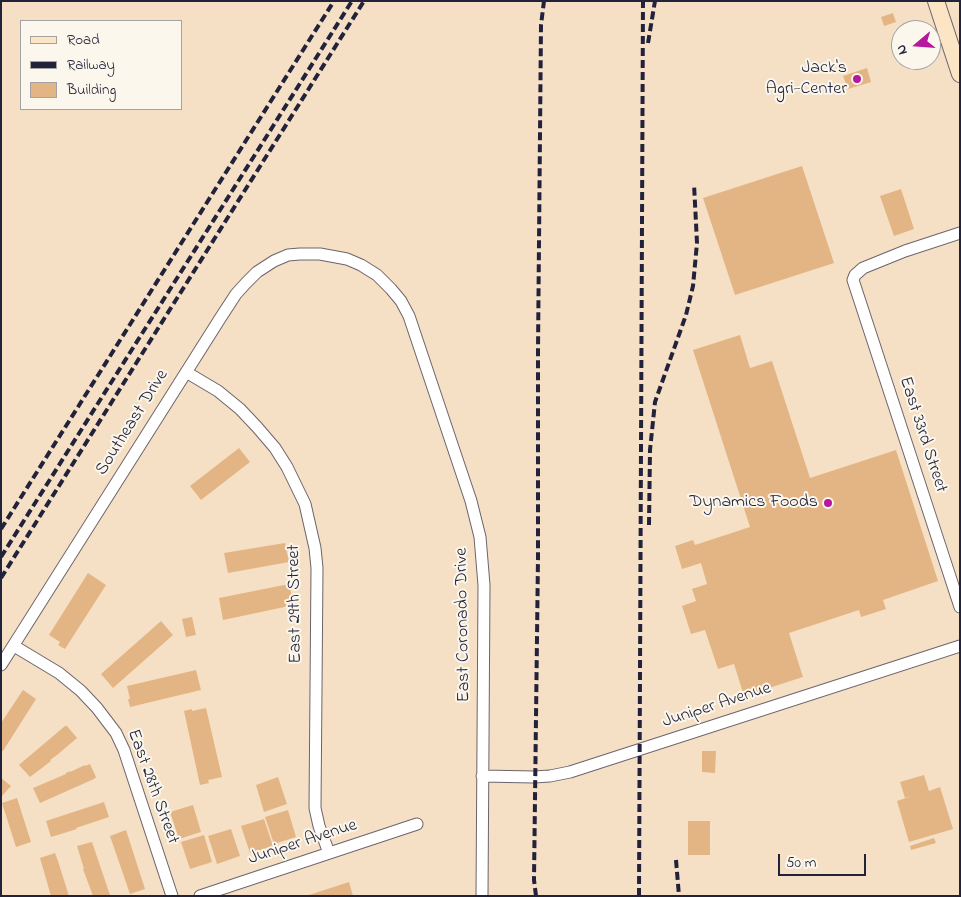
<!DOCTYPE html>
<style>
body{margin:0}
#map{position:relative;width:961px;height:897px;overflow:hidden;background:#f5e0c5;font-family:"Indie Flower",sans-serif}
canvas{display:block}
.frame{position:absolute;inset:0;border:2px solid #22223b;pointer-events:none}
.legend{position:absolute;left:20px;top:20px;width:162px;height:90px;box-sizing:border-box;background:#fbf7ec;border:1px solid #a4a2a5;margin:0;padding:6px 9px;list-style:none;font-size:15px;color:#22223b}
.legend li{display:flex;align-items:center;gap:10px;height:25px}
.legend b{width:25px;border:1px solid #a4a2a5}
.north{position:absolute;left:891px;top:20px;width:50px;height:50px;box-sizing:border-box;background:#fbf7ec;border:1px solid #a4a2a5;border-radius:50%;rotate:252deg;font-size:14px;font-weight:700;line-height:20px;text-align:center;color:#22223b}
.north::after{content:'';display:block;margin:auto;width:18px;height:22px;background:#b5179e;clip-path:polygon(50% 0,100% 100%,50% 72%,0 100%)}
.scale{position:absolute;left:778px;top:854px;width:88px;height:22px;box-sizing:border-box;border:2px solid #22223b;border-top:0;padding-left:6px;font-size:15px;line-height:18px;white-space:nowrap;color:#22223b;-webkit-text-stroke:4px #fbf7ec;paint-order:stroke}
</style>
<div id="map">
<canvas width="961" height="897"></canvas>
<div class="frame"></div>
<ul class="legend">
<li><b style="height:6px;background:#fce5c4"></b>Road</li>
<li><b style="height:6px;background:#22223b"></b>Railway</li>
<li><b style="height:14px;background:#e3b584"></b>Building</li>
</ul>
<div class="north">N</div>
<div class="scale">50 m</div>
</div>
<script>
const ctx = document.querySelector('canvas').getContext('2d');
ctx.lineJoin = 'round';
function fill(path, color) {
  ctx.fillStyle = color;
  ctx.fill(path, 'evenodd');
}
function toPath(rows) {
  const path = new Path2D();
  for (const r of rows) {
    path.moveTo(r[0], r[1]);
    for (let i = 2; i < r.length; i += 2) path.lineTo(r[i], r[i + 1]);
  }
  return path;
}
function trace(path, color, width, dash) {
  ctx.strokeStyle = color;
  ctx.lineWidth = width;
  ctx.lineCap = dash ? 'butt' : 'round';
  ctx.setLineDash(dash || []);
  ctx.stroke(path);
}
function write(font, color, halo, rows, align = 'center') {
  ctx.font = font + ' "Indie Flower",sans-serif';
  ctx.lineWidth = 4;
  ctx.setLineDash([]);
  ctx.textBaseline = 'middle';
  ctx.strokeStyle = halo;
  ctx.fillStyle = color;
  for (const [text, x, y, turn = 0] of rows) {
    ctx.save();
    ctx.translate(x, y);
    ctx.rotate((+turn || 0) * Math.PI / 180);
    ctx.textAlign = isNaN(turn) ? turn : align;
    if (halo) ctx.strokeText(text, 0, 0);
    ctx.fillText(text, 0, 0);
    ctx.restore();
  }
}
fill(toPath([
 [893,13,896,22,884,26,881,17],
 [867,68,871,82,848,89,843,76],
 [802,166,834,263,735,295,703,198],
 [901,189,914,229,894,236,880,196],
 [740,335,750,368,772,361,810,478,896,450,938,581,883,600,886,609,861,617,859,610,789,633,803,677,744,696,734,664,718,669,705,630,691,634,682,606,696,601,692,589,707,584,701,563,682,569,675,546,693,540,695,545,750,527,693,350],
 [239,448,250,462,201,500,190,486],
 [285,543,289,562,228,573,224,553],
 [88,573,106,585,65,649,58,645,60,642,49,635],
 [289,584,294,605,223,620,219,598],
 [192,617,196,635,186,637,182,619],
 [161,621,173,635,113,688,101,674],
 [196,670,201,690,130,707,128,699,130,699,127,686],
 [23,690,36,699,3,751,1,750,1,723],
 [206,708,222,777,208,780,209,783,200,785,184,711,192,709,192,711],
 [65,726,67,726,77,738,57,755,50,760,51,761,30,777,19,765,20,764],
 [702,751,716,751,715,773,702,772],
 [90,764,96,777,94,779,40,803,33,788,66,774,66,773,70,771,70,772,85,765,85,766],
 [924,775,929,791,940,787,953,829,909,842,897,801,915,795,905,798,900,782],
 [278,777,287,804,264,812,256,785],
 [1,778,11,786,1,797],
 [17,798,31,842,16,847,2,803],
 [104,802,109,817,76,828,77,829,51,837,46,821],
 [193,805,201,832,179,839,170,812],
 [288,810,296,837,274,844,265,817],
 [264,819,273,846,250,853,241,826],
 [688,821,710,821,710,855,688,855],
 [231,829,240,856,217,864,208,836],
 [126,830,145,889,130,894,110,836],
 [204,835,212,862,190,869,181,842],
 [934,838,936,843,911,850,910,846],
 [92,842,110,895,109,896,93,896,83,869,84,869,77,846],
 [55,853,58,861,69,896,51,896,40,858],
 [349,882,353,896,309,896,309,895]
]), '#e3b584');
const minor = toPath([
 [960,233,905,251,863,268,855,275,853,280,960,607],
 [186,372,218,391,240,409,257,427,275,448,287,467,305,504,315,548,317,568,315,808,319,826,329,853],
 [14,646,59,673,81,691,97,708,116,733,124,750,172,896],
 [1,665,221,317,236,294,246,283,257,272,274,261,288,255,300,254,320,254,347,259,361,265,377,275,391,289,401,301,409,316,471,501,480,537,484,585,482,896],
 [482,776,534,777,550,776,570,772,960,646],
 [200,896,417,824]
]);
const secondary = toPath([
 [936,1,960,74]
]);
trace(minor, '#6c646b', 13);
trace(secondary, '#6c646b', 18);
trace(minor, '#fff', 11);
trace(secondary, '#fce5c4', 16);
trace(toPath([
 [648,43,655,1],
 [649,525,650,450,655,402,686,315,693,286,697,243,694,184],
 [1,529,334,1],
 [1,557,352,1],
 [1,578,364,1],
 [676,860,679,896],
 [536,896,534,880,538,557,538,350,541,25,544,1],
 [639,896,643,1]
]), '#22223b', 4, [8, 4]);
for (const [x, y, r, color] of [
 [857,79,5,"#b5179e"],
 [828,503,5,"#b5179e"]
]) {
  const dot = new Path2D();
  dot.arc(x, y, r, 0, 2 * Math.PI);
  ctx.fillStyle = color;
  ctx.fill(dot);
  trace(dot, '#fbf7ec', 2);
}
write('18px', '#22223b', '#fbf7ec', [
 ["Jack's",847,69],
 ["Agri-Center",847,90],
 ["Dynamics Foods",818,503]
], 'right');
write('18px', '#22223b', '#fbf7ec', [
 ["Southeast Drive",133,423,-58],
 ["East 33rd Street",922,435,72],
 ["East 29th Street",296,604,-91],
 ["East Coronado Drive",464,625,-91],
 ["Juniper Avenue",717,706,-18],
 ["East 28th Street",152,787,70],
 ["Juniper Avenue",303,843,-18]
]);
</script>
